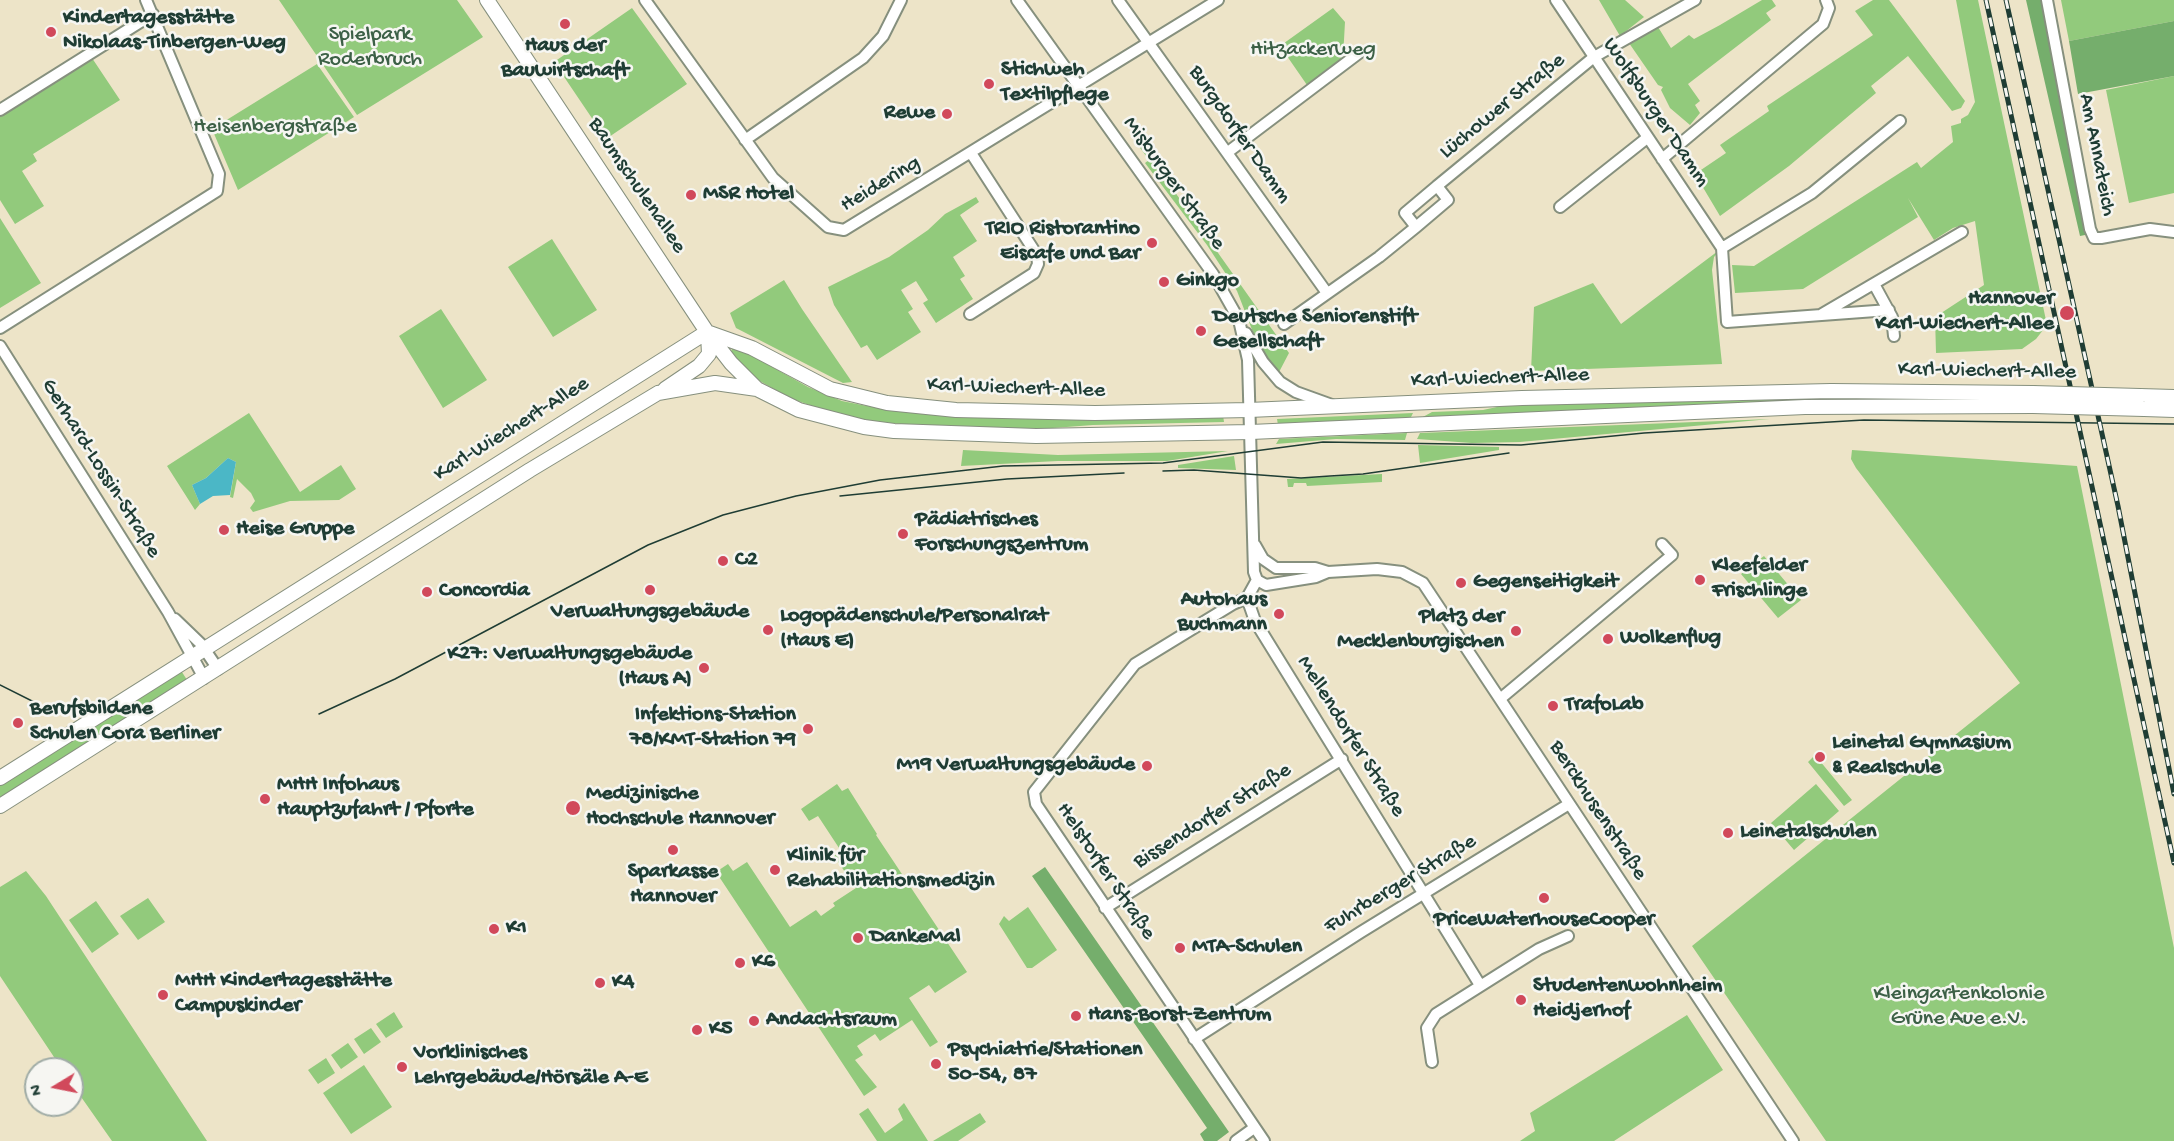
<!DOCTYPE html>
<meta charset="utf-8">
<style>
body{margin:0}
#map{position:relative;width:2174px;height:1141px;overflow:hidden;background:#ede4c8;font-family:"Gochi Hand",sans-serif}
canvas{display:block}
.north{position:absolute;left:24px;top:1057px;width:60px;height:60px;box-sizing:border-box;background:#f6f6f2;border:2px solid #a0aca6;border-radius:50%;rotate:260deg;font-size:16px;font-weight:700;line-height:24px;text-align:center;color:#1f3d34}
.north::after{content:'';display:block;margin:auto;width:21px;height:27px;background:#d1495b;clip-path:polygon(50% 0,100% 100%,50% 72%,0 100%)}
</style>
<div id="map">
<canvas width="2174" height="1141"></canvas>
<div class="north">N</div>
</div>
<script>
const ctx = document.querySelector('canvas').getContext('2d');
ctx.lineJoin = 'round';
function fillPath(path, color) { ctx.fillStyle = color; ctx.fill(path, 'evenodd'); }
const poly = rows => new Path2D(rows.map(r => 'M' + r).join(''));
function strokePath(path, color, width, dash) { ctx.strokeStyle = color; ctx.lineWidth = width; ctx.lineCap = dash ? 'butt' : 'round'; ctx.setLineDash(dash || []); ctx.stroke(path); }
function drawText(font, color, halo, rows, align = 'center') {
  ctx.font = font + ' "Gochi Hand",sans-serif'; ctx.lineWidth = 5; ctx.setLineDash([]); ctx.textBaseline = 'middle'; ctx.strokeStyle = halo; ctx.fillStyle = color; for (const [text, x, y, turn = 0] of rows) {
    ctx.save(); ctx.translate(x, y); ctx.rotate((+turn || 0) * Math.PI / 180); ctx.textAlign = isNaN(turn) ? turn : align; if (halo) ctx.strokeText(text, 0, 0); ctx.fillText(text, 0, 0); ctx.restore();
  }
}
const green = poly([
 [279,0,457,0,483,37,357,115],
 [1599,0,1625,0,1644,17,1620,36],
 [1762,0,1772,0,1776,6,1766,13,1771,20,1688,84,1700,101,1695,105,1700,113,1690,125,1670,108,1661,90,1663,87,1658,85,1629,43,1658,27,1671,48,1689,35,1694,39,1720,25],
 [1873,0,1889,0,1965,101,1961,108,1952,111,1908,56,1871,86,1876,93,1789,166,1720,216,1695,174,1726,153,1720,145,1769,111,1767,106,1873,35,1855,11],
 [1956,0,1978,0,2047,325,2036,339,2022,349,1936,353,1935,317,1984,285,1975,221,1953,228,1934,240,1908,198,1918,217,1803,289,1735,293,1732,265,1754,266,1917,162,1921,168,1953,142,1951,126,1961,123,1961,119,1968,115,1975,102],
 [2061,0,2174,0,2174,21,2069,41],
 [632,8,687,84,606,139,554,62],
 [1333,8,1345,22,1343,58,1307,85,1280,46],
 [92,58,120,100,33,154,37,161,22,171,44,206,15,224,0,200,0,116],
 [317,64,354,117,238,190,212,129],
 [2174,76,2174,193,2129,203,2106,90],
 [1138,140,1289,353,1278,374,1270,365,1256,340,1237,291,1207,245,1145,163,1149,160,1135,141],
 [976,197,979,202,960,215,977,241,953,257,965,276,960,279,973,299,936,323,923,303,928,300,916,281,901,290,913,309,908,312,921,332,877,360,867,345,861,348,834,305,828,287,889,257,928,230,945,214],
 [0,218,41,283,0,308],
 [552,239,597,310,553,337,508,267],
 [1722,248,1714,257,1712,270,1722,364,1531,371,1534,307,1593,283,1621,324],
 [784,280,802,309,852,382,843,383,736,328,730,313],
 [441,309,487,380,443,408,399,336],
 [733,345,808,387,842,401,867,406,947,414,1223,415,1224,422,1093,425,1040,429,921,426,870,421,837,415,790,398,758,380,739,363,731,352],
 [1877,397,1877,400,1723,404,1421,418,1432,412,1483,410,1506,405,1606,400],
 [249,413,300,492,341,465,356,489,339,500,290,501,253,512,250,508,255,501,251,493,237,479,233,498,230,497,236,462,228,458,206,478,192,485,200,504,195,510,167,466],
 [1413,413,1410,419,1278,425,1277,419],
 [1770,419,1520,442,1472,443,1417,439,1420,433],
 [1407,433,1405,440,1336,439,1276,444,1279,439],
 [1418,445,1499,447,1499,450,1420,463],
 [963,450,1058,455,1228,451,1167,461,1058,461,961,466],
 [1852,450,2077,466,2174,948,2174,1141,1826,1141,1692,946,2020,683,1856,468,1851,459],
 [1234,456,1236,470,1178,468,1178,465],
 [1382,474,1382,482,1307,486,1306,483,1294,483,1293,487,1288,487,1287,479],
 [1764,556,1801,600,1778,618,1741,574],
 [178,666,191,686,0,806,0,778],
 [1815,755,1852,800,1844,806,1808,762],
 [837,784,842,791,848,788,877,834,876,835,967,972,935,993,929,985,909,998,938,1042,930,1047,912,1020,880,1041,875,1034,857,1046,863,1055,855,1060,877,1087,864,1096,716,872,728,864,733,871,747,862,790,927,816,910,821,916,835,906,833,903,856,888,834,856,841,851,818,816,809,821,801,809],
 [1816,784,1839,811,1794,850,1771,823],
 [26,871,46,896,207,1141,112,1141,72,1084,72,1069,62,1069,0,976,0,887],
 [148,898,165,922,138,940,120,916],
 [96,901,119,934,92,953,69,920],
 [1028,907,1057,950,1032,968,1027,968,999,924,1004,916,1009,921],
 [394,1012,403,1027,386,1038,376,1024],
 [1687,1015,1723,1070,1614,1141,1520,1141,1535,1131,1530,1113],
 [371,1028,381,1042,364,1054,354,1039],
 [348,1043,358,1057,341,1069,331,1055],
 [326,1058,335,1073,318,1084,308,1070],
 [364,1065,392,1107,351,1134,323,1093],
 [904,1103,928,1141,877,1141,859,1114,868,1108,885,1133,903,1120,898,1109],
 [980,1113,986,1122,958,1141,933,1141]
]);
const forest = poly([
 [2026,0,2043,0,2090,234,2080,236],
 [2174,21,2174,76,2078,94,2069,41],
 [1045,867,1229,1132,1217,1141,1204,1141,1200,1134,1207,1128,1032,876]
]);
const water = poly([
 [228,458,236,462,230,495,213,496,200,504,192,485,206,478]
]);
const minor = poly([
 [645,0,773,178,828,227,844,230,1218,0],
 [1017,0,1213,274,1239,320,1248,360,1254,572,1257,580,1266,585,1316,577,1328,572,1377,569,1402,572,1423,583,1793,1141],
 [1118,0,1327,293],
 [1556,0,1722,248],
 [2047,0,2090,229,2094,238,2101,238,2150,229,2174,232],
 [0,110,153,14],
 [745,140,863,58,883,36,901,0],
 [1228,152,1359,53],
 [1662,159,1823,24,1829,8,1826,0],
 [1437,186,1594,57,1695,0],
 [1560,207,1647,138],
 [1722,248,1727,322,1889,310],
 [1722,248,1812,193,1900,121],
 [1874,284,1892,317,1894,336],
 [970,314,1034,273,1038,264,1037,255,971,153],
 [1822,314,1962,232],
 [1284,324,1379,257,1416,227,1448,200,1437,186,1405,213,1416,227],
 [0,328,217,191,219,174,146,0],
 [1246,333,1263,362,1280,382,1296,392,1332,405],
 [0,346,168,612,204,678],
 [1255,545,1263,559,1276,568,1315,568,1328,572],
 [1257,580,1247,598,1233,604,1135,664,1034,792,1036,804,1264,1141],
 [1247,598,1255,621,1480,985],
 [175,619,201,644,218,669],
 [1500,699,1672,555,1662,544],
 [1105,908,1342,759],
 [1194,1039,1361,932,1569,804],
 [1432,1062,1427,1028,1436,1014,1539,949,1568,936],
 [1236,1141,1254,1128]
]);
const major = poly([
 [487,0,707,332,731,363,757,389],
 [665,389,699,366,709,354,708,334],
 [2140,396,2174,397],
 [2144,409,2174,410],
 [0,778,707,332,752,348,830,389,887,403,956,410,1095,413,1249,410,1522,398,1831,391,2033,393],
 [0,806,530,470,658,393,715,383,757,389,799,410,864,427,894,431,1036,436,1251,432,1805,407,2033,406]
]);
const tram = poly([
 [1163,471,1194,470,1301,478,1330,476,1363,474,1509,453],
 [840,496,1007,479,1124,473],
 [0,685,44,707],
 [319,714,395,679,648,545,723,515,796,496,880,480,1003,466,1163,463,1323,442,1521,445,1644,433,1864,420,2174,424]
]);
const rail = poly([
 [1986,0,2174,863],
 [2006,0,2118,506,2174,794]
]);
const majorBridge = poly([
 [2033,393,2140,396],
 [2033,406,2144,409]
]);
const markers = [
 [565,24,6,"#d1495b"],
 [51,32,6,"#d1495b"],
 [989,84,6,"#d1495b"],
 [947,114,6,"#d1495b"],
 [691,195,6,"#d1495b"],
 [1152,243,6,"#d1495b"],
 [1164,282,6,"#d1495b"],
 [2067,313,8,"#d1495b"],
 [1201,331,6,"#d1495b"],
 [224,530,6,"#d1495b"],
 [903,534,6,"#d1495b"],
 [723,561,6,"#d1495b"],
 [1700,580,6,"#d1495b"],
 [1461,583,6,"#d1495b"],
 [650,590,6,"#d1495b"],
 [427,592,6,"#d1495b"],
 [1279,614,6,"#d1495b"],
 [768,630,6,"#d1495b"],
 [1516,631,6,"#d1495b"],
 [1608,639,6,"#d1495b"],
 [704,668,6,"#d1495b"],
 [1553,706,6,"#d1495b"],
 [18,723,6,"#d1495b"],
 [808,729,6,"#d1495b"],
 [1820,757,6,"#d1495b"],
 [1147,766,6,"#d1495b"],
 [265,799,6,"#d1495b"],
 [573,808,8,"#d1495b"],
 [1728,833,6,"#d1495b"],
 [673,850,6,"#d1495b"],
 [775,870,6,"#d1495b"],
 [1544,898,6,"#d1495b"],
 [494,929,6,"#d1495b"],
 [858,938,6,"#d1495b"],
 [1180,948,6,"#d1495b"],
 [740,963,6,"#d1495b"],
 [600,983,6,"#d1495b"],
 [163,995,6,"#d1495b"],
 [1521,1000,6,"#d1495b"],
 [1076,1016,6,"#d1495b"],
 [754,1021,6,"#d1495b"],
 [697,1030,6,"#d1495b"],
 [936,1064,6,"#d1495b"],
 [402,1067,6,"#d1495b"]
];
const poiNames = [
 ["Kindertagesstätte",63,19],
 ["Nikolaas-Tinbergen-Weg",63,44],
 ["Haus der",565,47,"center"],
 ["Bauwirtschaft",565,72,"center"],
 ["Stichweh",1001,71],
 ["Textilpflege",1001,96],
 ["Rewe",935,114,"right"],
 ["MSR Hotel",703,195],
 ["TRIO Ristorantino",1140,230,"right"],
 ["Eiscafe und Bar",1140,255,"right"],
 ["Ginkgo",1176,282],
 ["Hannover",2054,300,"right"],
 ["Karl-Wiechert-Allee",2054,325,"right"],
 ["Deutsche Seniorenstift",1213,318],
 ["Gesellschaft",1213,343],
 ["Pädiatrisches",915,521],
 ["Forschungszentrum",915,546],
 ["Heise Gruppe",236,530],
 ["C2",735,561],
 ["Kleefelder",1712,567],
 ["Frischlinge",1712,592],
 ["Gegenseitigkeit",1473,583],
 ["Concordia",439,592],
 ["Autohaus",1267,601,"right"],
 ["Buchmann",1267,626,"right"],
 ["Verwaltungsgebäude",650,613,"center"],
 ["Logopädenschule/Personalrat",780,617],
 ["(Haus E)",780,642],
 ["Platz der",1504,618,"right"],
 ["Mecklenburgischen",1504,643,"right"],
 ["Wolkenflug",1620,639],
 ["K27: Verwaltungsgebäude",692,655,"right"],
 ["(Haus A)",692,680,"right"],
 ["TrafoLab",1565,706],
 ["Berufsbildene",30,710],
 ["Schulen Cora Berliner",30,735],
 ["Infektions-Station",796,716,"right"],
 ["78/KMT-Station 79",796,741,"right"],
 ["Leinetal Gymnasium",1832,744],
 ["& Realschule",1832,769],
 ["M19 Verwaltungsgebäude",1135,766,"right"],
 ["MHH Infohaus",277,786],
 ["Hauptzufahrt / Pforte",277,811],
 ["Medizinische",586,795],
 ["Hochschule Hannover",586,820],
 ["Leinetalschulen",1740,833],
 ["Klinik für",787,857],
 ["Rehabilitationsmedizin",787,882],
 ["Sparkasse",673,873,"center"],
 ["Hannover",673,898,"center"],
 ["PriceWaterhouseCooper",1544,921,"center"],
 ["K1",506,929],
 ["DankeMal",870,938],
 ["MTA-Schulen",1192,948],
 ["K6",752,963],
 ["MHH Kindertagesstätte",175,982],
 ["Campuskinder",175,1007],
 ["K4",612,983],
 ["Studentenwohnheim",1533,987],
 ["Heidjerhof",1533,1012],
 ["Hans-Borst-Zentrum",1088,1016],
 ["Andachtsraum",766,1021],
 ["K5",709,1030],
 ["Psychiatrie/Stationen",948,1051],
 ["50-54, 87",948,1076],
 ["Vorklinisches",414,1054],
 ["Lehrgebäude/Hörsäle A-E",414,1079]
];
const parkNames = [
 ["Spielpark",370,36],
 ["Roderbruch",370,61],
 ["Hitzackerweg",1313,51],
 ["Heisenbergstraße",275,128],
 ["Kleingartenkolonie",1959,995],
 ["Grüne Aue e.V.",1959,1020]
];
const streetNames = [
 ["Lüchower Straße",1503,107,-39],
 ["Wolfsburger Damm",1655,113,56],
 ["Burgdorfer Damm",1239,135,55],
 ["Am Annateich",2096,155,79],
 ["Misburger Straße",1173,184,54],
 ["Heidering",881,185,-31],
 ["Baumschulenallee",636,186,56],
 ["Karl-Wiechert-Allee",1987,372,1],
 ["Karl-Wiechert-Allee",1500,379,-2],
 ["Karl-Wiechert-Allee",1016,389,2],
 ["Karl-Wiechert-Allee",512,430,-32],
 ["Gerhard-Lossin-Straße",100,469,58],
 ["Mellendorfer Straße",1350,737,58],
 ["Berckhusenstraße",1597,811,57],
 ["Bissendorfer Straße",1213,817,-32],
 ["Helstorfer Straße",1105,872,56],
 ["Fuhrberger Straße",1401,885,-31]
];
fillPath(green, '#92ca7c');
fillPath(forest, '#75ae6c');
fillPath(water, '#4bb7c6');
strokePath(minor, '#86907e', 14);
strokePath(major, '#86907e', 16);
strokePath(minor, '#fff', 10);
strokePath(major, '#fff', 14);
strokePath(tram, '#1f3d34', 1.5);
strokePath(rail, '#1f3d34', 5);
strokePath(rail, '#f6f6f2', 3, [9]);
strokePath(majorBridge, '#86907e', 16, []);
strokePath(majorBridge, '#fff', 14);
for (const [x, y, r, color] of markers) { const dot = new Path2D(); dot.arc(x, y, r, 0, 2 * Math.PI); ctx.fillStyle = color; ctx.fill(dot); strokePath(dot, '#f6f6f2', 2); }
drawText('bold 22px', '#1f3d34', '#f6f6f2', poiNames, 'left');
drawText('22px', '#3c6046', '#f6f6f2', parkNames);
drawText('22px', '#1f3d34', '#f6f6f2', streetNames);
</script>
